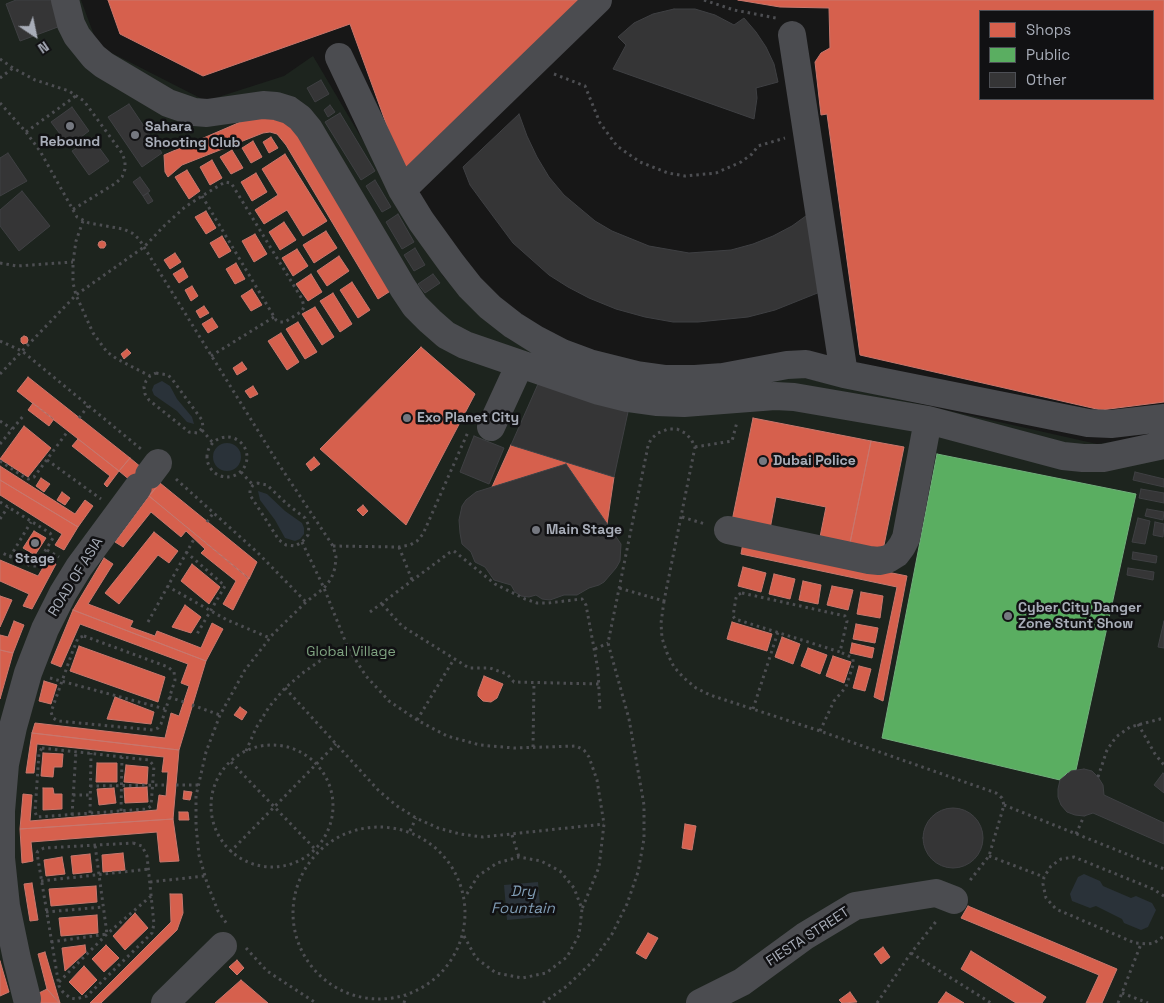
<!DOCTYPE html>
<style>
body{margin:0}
#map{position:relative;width:1164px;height:1003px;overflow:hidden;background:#171717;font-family:"Space Grotesk",sans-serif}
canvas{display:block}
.legend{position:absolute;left:979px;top:10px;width:175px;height:90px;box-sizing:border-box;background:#111113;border:1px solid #4d4f55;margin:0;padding:6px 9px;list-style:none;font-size:15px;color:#a8adb8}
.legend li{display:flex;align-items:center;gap:10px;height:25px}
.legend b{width:25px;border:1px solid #4d4f55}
.north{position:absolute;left:10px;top:10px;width:50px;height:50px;-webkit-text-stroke:4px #111113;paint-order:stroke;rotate:146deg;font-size:14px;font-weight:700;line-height:20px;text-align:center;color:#a8adb8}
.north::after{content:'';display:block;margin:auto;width:18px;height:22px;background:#a8adb8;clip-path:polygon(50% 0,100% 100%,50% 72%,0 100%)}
</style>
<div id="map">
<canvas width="1164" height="1003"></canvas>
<ul class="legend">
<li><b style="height:14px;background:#d6604d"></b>Shops</li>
<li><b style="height:14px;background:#5aae61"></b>Public</li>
<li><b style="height:14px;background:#353536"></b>Other</li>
</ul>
<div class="north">N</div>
</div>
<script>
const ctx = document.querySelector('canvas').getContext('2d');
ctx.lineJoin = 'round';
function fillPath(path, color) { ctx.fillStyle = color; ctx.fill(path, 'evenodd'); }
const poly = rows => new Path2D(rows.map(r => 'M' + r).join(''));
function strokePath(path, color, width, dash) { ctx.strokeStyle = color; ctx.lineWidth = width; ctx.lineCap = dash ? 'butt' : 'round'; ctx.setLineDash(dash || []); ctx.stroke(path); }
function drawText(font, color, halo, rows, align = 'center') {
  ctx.font = font + ' "Space Grotesk",sans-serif'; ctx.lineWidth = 5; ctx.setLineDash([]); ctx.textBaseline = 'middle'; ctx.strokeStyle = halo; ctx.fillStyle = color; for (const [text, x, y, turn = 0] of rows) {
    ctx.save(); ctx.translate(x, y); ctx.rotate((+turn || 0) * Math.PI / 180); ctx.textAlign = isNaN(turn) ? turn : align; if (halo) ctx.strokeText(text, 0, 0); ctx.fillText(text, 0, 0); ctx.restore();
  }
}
const green = poly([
 [0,0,81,0,98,46,206,101,284,76,313,56,443,276,509,339,572,373,795,376,1097,444,1164,434,1164,1003,0,1003]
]);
const water = poly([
 [162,381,170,386,177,399,192,417,194,424,187,422,177,411,154,395,152,390,154,385],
 '213 457a14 14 0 1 1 28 0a14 14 0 1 1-28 0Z',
 [258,491,267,494,285,511,302,523,304,528,304,534,300,539,295,541,285,538,275,520,260,500],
 [1084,874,1100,881,1103,886,1131,898,1136,896,1152,903,1156,910,1148,927,1141,930,1124,923,1122,919,1096,906,1090,908,1072,901,1070,894,1078,877],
 [538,882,541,917,507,920,504,885]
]);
const shops = poly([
 [108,0,580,0,404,173,350,24,203,76,120,34,108,0],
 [738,0,1164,0,1164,402,1101,410,860,355,827,114,821,115,815,62,821,53,830,48,829,8,780,7,738,0],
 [980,11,1153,11,1153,99,980,99,980,11],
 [266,111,293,120,392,290,378,299,286,145,277,134,270,132,263,133,182,165,168,177,165,172,164,155,266,111],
 [271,137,278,148,269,153,263,142,271,137],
 [253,141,262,157,251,163,242,148,253,141],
 [232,150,243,168,231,174,220,157,232,150],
 [285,154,327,221,303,236,287,210,264,224,255,210,278,195,262,169,285,154],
 [212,160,222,178,210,185,200,167,212,160],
 [187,170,200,191,189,199,175,177,187,170],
 [256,173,267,192,252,201,241,182,256,173],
 [206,211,216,228,206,234,195,217,206,211],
 [284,222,296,240,280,250,269,232,284,222],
 [326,231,337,248,314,263,303,245,326,231],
 [255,234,267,254,254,262,242,241,255,234],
 [222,236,231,251,219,258,210,243,222,236],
 [102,241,105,242,106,245,104,248,100,248,98,245,99,242,102,241],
 [297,249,308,266,293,276,282,258,297,249],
 [175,253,181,262,170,269,164,260,175,253],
 [339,256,349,271,327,286,317,271,339,256],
 [236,263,245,279,235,284,226,269,236,263],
 [183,268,188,277,179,283,173,274,183,268],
 [311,274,322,292,308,301,296,284,311,274],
 [352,282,370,310,358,318,340,290,352,282],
 [192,286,198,296,191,301,185,290,192,286],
 [252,289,262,305,251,311,241,296,252,289],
 [333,293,352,324,340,332,320,301,333,293],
 [204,306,209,313,200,318,196,311,204,306],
 [315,307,334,337,322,345,302,314,315,307],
 [212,318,218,327,208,333,202,324,212,318],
 [298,322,317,352,305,359,286,329,298,322],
 [281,333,299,362,287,370,268,341,281,333],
 [24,336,27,337,28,340,27,343,23,344,21,342,21,338,24,336],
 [421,347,475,394,406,525,320,449,421,347],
 [127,349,131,353,124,359,121,354,127,349],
 [242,362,247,369,237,375,233,368,242,362],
 [28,377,130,458,119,471,17,391,28,377],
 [253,386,258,394,250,398,245,391,253,386],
 [33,403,54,419,49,426,28,410,33,403],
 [753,418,871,441,850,543,820,537,826,507,776,497,770,529,732,521,753,418],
 [24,426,51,448,28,477,0,459,24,426],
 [78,439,119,471,107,487,104,484,110,476,72,446,78,439],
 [871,441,904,447,883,550,850,543,871,441],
 [511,445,614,477,607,524,566,464,492,487,511,445],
 [314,457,320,464,311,471,306,464,314,457],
 [130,458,160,483,149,496,119,471,130,458],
 [0,466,75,514,85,500,93,506,78,527,0,480,0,466],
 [41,478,50,484,44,492,36,486,41,478],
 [0,480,78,527,64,550,55,545,62,534,0,495,0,480],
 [160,483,257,562,249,579,149,496,160,483],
 [62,492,70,498,65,505,57,500,62,492],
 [149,496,249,578,233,610,223,604,236,581,201,553,205,549,186,531,181,537,151,512,123,547,115,542,149,496],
 [363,505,368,511,363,516,357,510,363,505],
 [34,531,46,538,35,555,23,548,34,531],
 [154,532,178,551,169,563,158,555,119,604,105,593,154,532],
 [743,543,907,576,883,701,874,697,897,587,741,554,743,543],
 [104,558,113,564,88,604,133,621,130,627,155,636,157,631,201,648,212,623,223,629,206,661,73,610,104,558],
 [48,559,56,564,32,609,23,606,29,594,0,581,0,560,38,576,48,559],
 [192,564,220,587,209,604,181,581,192,564],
 [743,567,766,573,761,592,738,586,743,567],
 [774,574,795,579,790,599,769,594,774,574],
 [803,581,821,585,818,604,799,600,803,581],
 [832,586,853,590,848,610,827,605,832,586],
 [861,592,883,596,880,618,857,614,861,592],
 [0,596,12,600,0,627,0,596],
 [185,605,201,617,191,633,172,627,185,605],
 [73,610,206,661,179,750,32,733,35,723,165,738,171,713,179,716,189,686,181,683,188,664,80,624,61,667,51,663,73,610],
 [14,621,24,625,13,653,0,650,0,635,8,637,14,621],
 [732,622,772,634,767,651,727,639,732,622],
 [856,624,878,628,875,643,853,639,856,624],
 [782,637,800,644,793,664,775,657,782,637],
 [852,643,874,648,872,658,850,653,852,643],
 [79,646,165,677,158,702,70,671,79,646],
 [808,648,827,655,820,674,801,666,808,648],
 [0,650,13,653,0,699,0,650],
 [833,656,851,662,844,683,826,676,833,656],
 [859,666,871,669,865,691,853,688,859,666],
 [484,676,503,684,497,698,491,702,483,701,478,696,478,692,484,676],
 [44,681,57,685,51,704,39,701,44,681],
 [115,697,154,712,151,724,107,719,115,697],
 [240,707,247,712,242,720,234,715,240,707],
 [32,733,179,750,173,819,20,829,23,794,32,795,30,821,157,810,159,795,166,796,168,772,162,772,164,757,37,744,34,773,26,773,32,733],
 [43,753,63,754,62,767,54,767,53,777,41,776,43,753],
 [97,763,117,763,117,782,96,782,97,763],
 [126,765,148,767,147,784,124,782,126,765],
 [147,787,148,802,125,803,124,788,147,787],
 [43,788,53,788,54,794,62,794,62,809,43,810,43,788],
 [114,788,116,803,99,805,97,789,114,788],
 [184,791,192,792,190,800,183,799,184,791],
 [179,812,188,812,189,820,179,820,179,812],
 [173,819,179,861,160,862,157,832,31,842,33,861,22,863,20,829,173,819],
 [685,824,696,826,692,850,682,848,685,824],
 [123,853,125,870,103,872,102,855,123,853],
 [90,854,92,872,73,874,71,856,90,854],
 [62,857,65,874,46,876,44,860,62,857],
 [32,883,38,920,30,921,24,884,32,883],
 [96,886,97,902,51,906,49,889,96,886],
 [170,894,182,894,183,913,177,930,101,1003,90,1003,171,922,170,894],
 [968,906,1117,969,1102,1003,1086,1003,1099,975,961,918,968,906],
 [135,913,148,928,125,950,113,936,135,913],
 [97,915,98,933,61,936,59,918,97,915],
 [648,933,658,938,646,959,636,953,648,933],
 [85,945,86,952,65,971,62,948,85,945],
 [106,945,119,958,104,972,92,959,106,945],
 [883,947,890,957,881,964,874,954,883,947],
 [971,951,1046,997,1042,1003,1016,1003,961,969,971,951],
 [45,952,60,1003,47,989,38,954,45,952],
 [237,960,244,968,237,975,229,967,237,960],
 [0,961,9,992,0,996,0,961],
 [84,966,97,980,82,995,69,982,84,966],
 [241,980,268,1003,215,1003,241,980],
 [47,989,59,1003,19,1003,47,989],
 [850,992,857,1002,842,1003,839,1000,850,992],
 [946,992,964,1003,938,1003,946,992]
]);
const public = poly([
 [937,454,1136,494,1076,770,1067,773,1060,780,882,738,937,454]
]);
const building = poly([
 [16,0,56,0,66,24,20,41,6,4,16,0],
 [674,9,695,9,715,15,734,25,744,18,756,32,766,47,774,64,778,82,756,88,757,98,754,119,613,69,626,45,618,37,634,23,653,14,674,9],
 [321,80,329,94,315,102,307,88,321,80],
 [129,104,162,153,142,167,108,117,129,104],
 [330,105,335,112,328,117,324,110,330,105],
 [72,107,89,131,69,146,51,122,72,107],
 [340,113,375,171,361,180,325,122,340,113],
 [519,114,527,136,537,157,549,177,564,195,595,221,612,231,649,246,689,253,731,250,753,244,773,236,792,226,810,213,825,290,775,310,748,317,698,322,673,322,645,317,616,309,589,298,568,287,549,275,513,243,481,200,470,185,463,167,519,114],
 [92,138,109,161,89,175,72,151,92,138],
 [8,153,27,181,0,196,0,158,8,153],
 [140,177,150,191,143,196,133,182,140,177],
 [375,180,391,207,382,212,366,186,375,180],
 [22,191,50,226,19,251,0,226,0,210,22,191],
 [148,193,153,201,148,204,143,196,148,193],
 [398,214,414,242,402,249,386,222,398,214],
 [415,248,425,265,414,271,404,255,415,248],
 [433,274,440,283,425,293,418,284,433,274],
 [538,384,628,412,614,477,511,445,538,384],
 [474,436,504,448,489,484,460,472,474,436],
 [566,464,621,544,620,561,616,568,604,582,599,585,589,588,577,595,564,595,550,600,542,599,536,595,529,597,521,596,515,592,511,585,494,580,485,567,475,562,471,552,462,544,460,533,459,520,462,506,466,500,476,492,566,464],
 [1135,472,1164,479,1164,487,1133,480,1135,472],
 [1141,489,1164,493,1164,503,1139,498,1141,489],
 [1147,509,1164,512,1163,520,1145,516,1147,509],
 [1138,518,1150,521,1145,544,1132,542,1138,518],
 [1155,522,1164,524,1163,537,1153,535,1155,522],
 [1133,552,1157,556,1156,563,1132,559,1133,552],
 [1128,568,1154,572,1153,580,1127,575,1128,568],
 [1164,621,1164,648,1158,647,1164,621],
 [1084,769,1092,771,1098,777,1103,785,1104,795,1164,823,1164,844,1093,813,1084,816,1075,815,1067,812,1061,805,1058,797,1058,789,1060,780,1071,771,1084,769],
 [1163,773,1164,774,1164,793,1154,785,1163,773],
 '923 838a30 30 0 1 1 60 0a30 30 0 1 1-60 0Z'
]);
const path = poly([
 [704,0,734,10,776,18],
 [0,59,13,68,35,80,69,91,84,101,122,153,125,161,125,169,122,177,116,183,72,210],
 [554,74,585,86,600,123,617,146,640,162,668,173,685,176,716,173,741,162,752,154,758,146,785,138],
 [0,78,13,68],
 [0,103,26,132,40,151,77,217,89,223,123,229,132,233,139,239,278,463,333,546,336,557,335,568,331,579,324,588,306,602,273,634,245,670,220,715,206,752,196,796,196,826,199,855,207,883,218,911,227,924],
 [26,132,77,95],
 [83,221,76,241,73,262,73,283,76,295,93,333,107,352,117,359,150,376],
 [0,263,17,266,73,262],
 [0,341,22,351,141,449],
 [211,356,274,317],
 [156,373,168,375,172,379,202,420,203,427,198,433,189,432,149,400,145,394,144,387,146,381,150,376,156,373],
 [0,374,76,295,144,247,164,226,185,207,202,196,225,182,231,183,233,186,302,299,304,307,302,311,285,322,279,322,276,320,202,196],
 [79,418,88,406],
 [0,421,12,429],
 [202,430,213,443],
 '207 457a20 20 0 1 1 40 0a20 20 0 1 1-40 0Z',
 [0,444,24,415],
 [695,447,732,441,737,422],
 [47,460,101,499],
 [0,461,24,477,28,479,34,477,68,431],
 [241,472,253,485],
 [176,479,258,553,306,602],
 [257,483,267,485,287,504,305,518,309,526,308,535,302,542,295,546,286,545,279,540,250,495,250,490,253,485,257,483],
 [0,502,50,533,53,538,36,566,31,566,0,552],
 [682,517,705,524],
 [0,519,8,507],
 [207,522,214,512],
 [302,542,324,588,348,648,366,676,389,701,417,720,447,736,480,745,514,748,576,746,584,750,589,757,597,780,604,824,599,867,582,909],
 [333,546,399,547,410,545,417,541,423,534,468,432],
 [399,547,412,580],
 [47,550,59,557],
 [186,552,225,586,197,634],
 [10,557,31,522],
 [167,586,227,620,270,638],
 [742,593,845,616,847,621,840,652,735,619,733,616,736,598,737,595,742,593],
 [664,601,661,623,662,638,667,653,674,667,684,678,696,688,710,695,820,731,996,793,1002,798,1004,805,989,856,968,883],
 [382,604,402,626,469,668,490,668,507,674,514,682,599,684],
 [370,612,449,553,454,551,495,584,525,599,537,603,548,603,582,599,586,605,598,670,600,712],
 [148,622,194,539],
 [84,636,168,667,174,672,175,680,161,724,158,728,153,730,58,721,53,718,51,712,72,653,78,638,84,636],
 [595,649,608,643],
 [50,678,165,709],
 [285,688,379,791,397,806,416,818,438,828,460,834,483,837,604,824],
 [169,697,184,702],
 [192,705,220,715],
 [753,709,778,632],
 [417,720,454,659],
 [1138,724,1155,754,1164,765],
 [820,731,834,701,846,687,853,665,853,659,851,657,840,652],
 '211 806a61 61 0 1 1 122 0a61 61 0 1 1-122 0Z',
 [533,747,534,683],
 [42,748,149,760,154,766,151,806,147,809,37,817,35,812,39,753,42,748],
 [246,751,256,728,269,707,285,688,304,672,324,658,348,648],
 [231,762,315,849],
 [1098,777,1107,750,1116,737,1130,727,1164,718],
 [176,785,199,785],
 [90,786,167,785],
 [73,795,90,795],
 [1004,805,1164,869],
 [121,811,122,757],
 [90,813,91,753],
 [72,815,76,751],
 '293 913a86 86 0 1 1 172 0a86 86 0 1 1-172 0Z',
 [410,831,416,818],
 [1076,834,1084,816],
 [512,835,519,857],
 [133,843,142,846,147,856,154,924,152,933,87,996,76,999,70,998,62,991,59,986,37,853,38,851,44,848,133,843],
 [230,852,336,744],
 [989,856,1044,877],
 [41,881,149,869],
 [150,882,205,876],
 [1164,896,1153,889,1074,857,1061,859,1051,866,1044,877,1043,884,1046,898,1056,909,1135,943,1148,944,1154,943,1164,936],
 [46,912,103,907],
 [464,936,476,958,496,973,522,978,546,973,567,957,579,935,582,909,574,888,560,871,541,861,519,857,497,863,478,876,465,897],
 [51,942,107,934,95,845],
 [246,948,267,971,316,1003],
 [911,953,991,1003],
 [59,982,107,934,151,896],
 [1122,993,1148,1003],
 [404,1003,406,996],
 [543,1003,567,986,592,962,612,934,627,904,638,872,644,839,644,805,629,719,608,643,648,446,651,439,658,433,668,429,677,429,685,433,691,439,695,447,664,601,619,588],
 [877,1003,911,953,938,919],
 [1118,1003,1141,944]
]);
const minor = poly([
 [65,0,71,24,77,36,94,57,104,65,168,103,194,112,207,113,263,105,276,106,289,110,300,118,309,129,403,288,415,306,430,321,446,335,465,345,599,391,627,398,656,402,684,403,775,396,794,397,928,420,1063,456,1083,458,1103,458,1164,445],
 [792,35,844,374],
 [339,57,402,190,421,221,452,264,470,287,490,307,513,325,537,340,562,353,589,363,637,375,666,379,695,379,723,377,787,365,806,364,844,374,1088,423,1111,424,1164,418],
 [402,190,598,0],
 [491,427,520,364],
 [149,475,158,463],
 [728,530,869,560,879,561,888,559,896,554,902,546,906,538,928,420],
 [27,999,17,959,6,906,1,858,1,811,5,764,13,727,28,673,45,629,63,593,79,567,138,487],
 [165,1003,223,946],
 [700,1003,742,982,805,936,855,906,936,893,954,900]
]);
const markers = [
 [70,126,5,"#757880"],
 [135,135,5,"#757880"],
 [407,418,5,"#757880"],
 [763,461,5,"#757880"],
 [536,530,5,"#757880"],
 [35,543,5,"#757880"],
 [1008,616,5,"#757880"]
];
const poiNames = [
 ["Sahara",145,127],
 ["Shooting Club",145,143],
 ["Rebound",70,142,"center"],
 ["Exo Planet City",417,418],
 ["Dubai Police",773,461],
 ["Main Stage",546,530],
 ["Stage",35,559,"center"],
 ["Cyber City Danger",1018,608],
 ["Zone Stunt Show",1018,624]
];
const streetNames = [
 ["ROAD OF ASIA",76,577,-58],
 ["FIESTA STREET",808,937,-33]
];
const parkNames = [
 ["Global Village",351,652]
];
const waterNames = [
 ["Dry",523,892],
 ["Fountain",523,909]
];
fillPath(green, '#1d241e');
fillPath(water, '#2a3239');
fillPath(shops, '#d6604d');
strokePath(shops, '#c8776d', 1);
fillPath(public, '#5aae61');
strokePath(public, '#71ae7b', 1);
fillPath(building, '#353536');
strokePath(building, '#3f4043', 1);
strokePath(path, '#4d4e52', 3, [2.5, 4]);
strokePath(minor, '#4b4c50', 28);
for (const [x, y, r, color] of markers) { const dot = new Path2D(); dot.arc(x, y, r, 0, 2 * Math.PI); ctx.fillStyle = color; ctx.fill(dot); strokePath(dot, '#111113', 2); }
drawText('bold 14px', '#a8adb8', '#111113', poiNames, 'left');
drawText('14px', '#a8adb8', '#111113', streetNames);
drawText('14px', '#7fa381', '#111113', parkNames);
drawText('italic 15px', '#7f9bb3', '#111113', waterNames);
</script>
